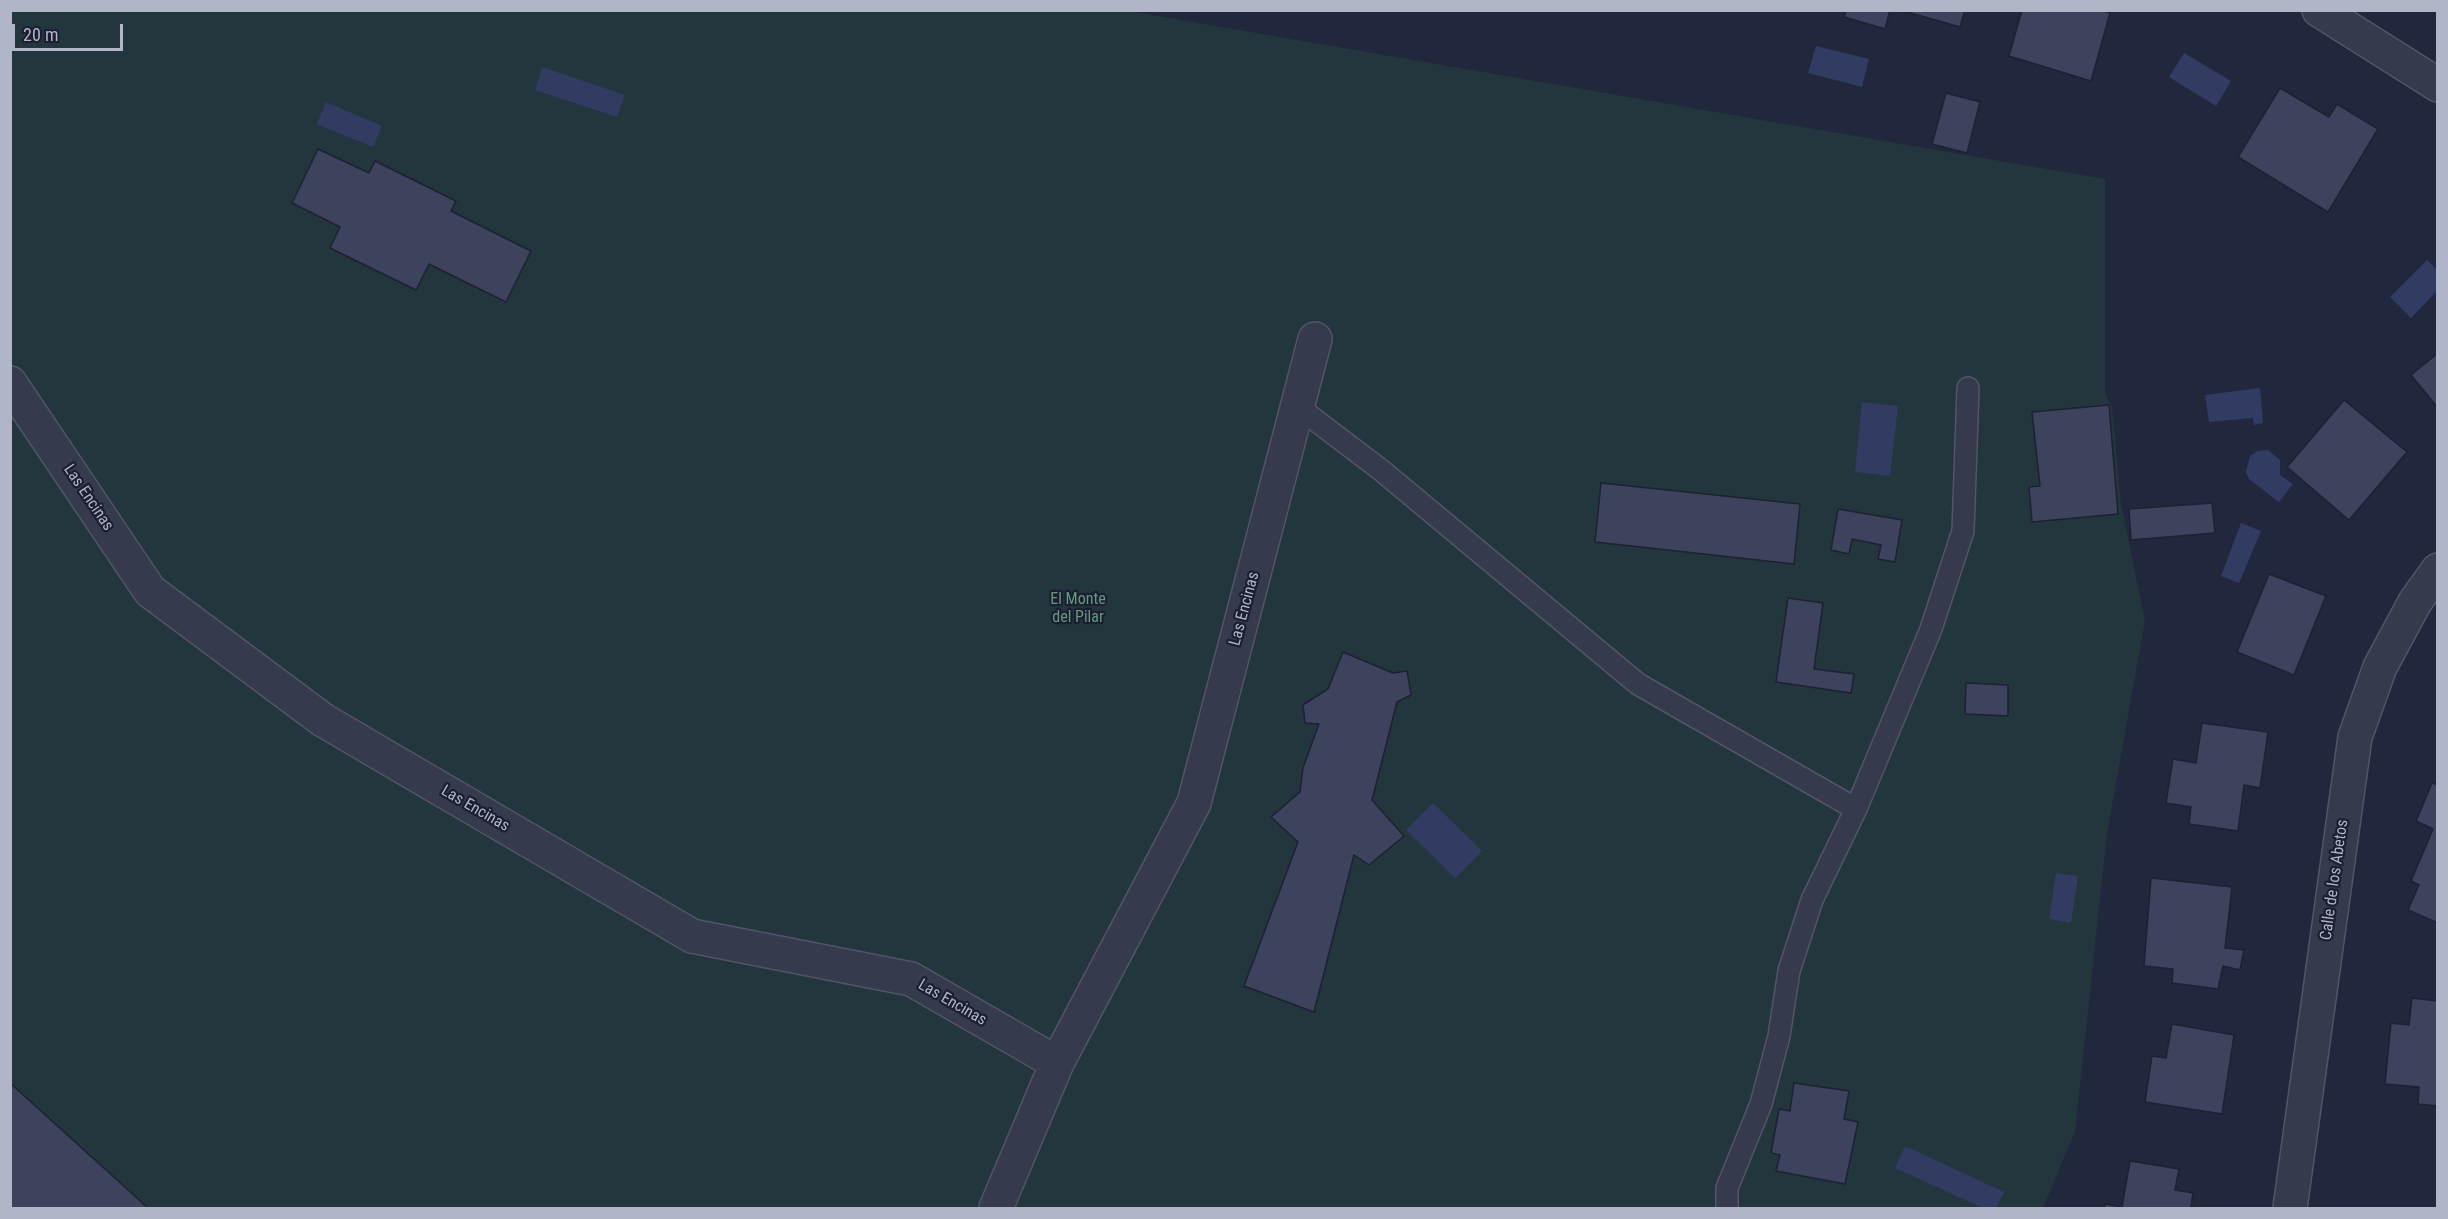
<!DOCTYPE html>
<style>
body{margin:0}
#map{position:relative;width:2448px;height:1219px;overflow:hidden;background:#21273c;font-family:"Roboto Condensed",sans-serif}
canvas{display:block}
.frame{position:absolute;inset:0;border:12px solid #b1b5c8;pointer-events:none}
.scale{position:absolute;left:12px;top:24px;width:111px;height:27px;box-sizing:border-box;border:3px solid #b1b5c8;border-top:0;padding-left:8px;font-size:18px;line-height:21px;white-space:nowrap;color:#b1b5c8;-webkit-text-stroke:4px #1b1f31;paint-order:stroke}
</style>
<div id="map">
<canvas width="2448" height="1219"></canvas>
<div class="frame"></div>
<div class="scale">20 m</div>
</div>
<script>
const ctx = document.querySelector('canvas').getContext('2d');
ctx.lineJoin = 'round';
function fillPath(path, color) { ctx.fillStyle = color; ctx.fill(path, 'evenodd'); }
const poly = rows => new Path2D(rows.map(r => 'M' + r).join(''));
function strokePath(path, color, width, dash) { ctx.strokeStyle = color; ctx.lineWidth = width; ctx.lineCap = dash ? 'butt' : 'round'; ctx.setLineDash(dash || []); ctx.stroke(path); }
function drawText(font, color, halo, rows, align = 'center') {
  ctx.font = font + ' "Roboto Condensed",sans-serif'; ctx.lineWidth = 4.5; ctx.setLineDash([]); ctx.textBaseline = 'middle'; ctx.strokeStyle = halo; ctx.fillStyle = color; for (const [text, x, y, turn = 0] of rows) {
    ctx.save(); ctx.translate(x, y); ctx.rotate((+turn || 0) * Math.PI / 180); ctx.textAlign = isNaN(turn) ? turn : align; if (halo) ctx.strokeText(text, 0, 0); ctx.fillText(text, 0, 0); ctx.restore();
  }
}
const green = poly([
 [10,11,1129,11,2105,179,2105,394,2112,407,2121,504,2145,621,2107,834,2075,1132,2043,1208,11,1208]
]);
const water = poly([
 [1816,46,1869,59,1862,87,1808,73],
 [2184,53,2231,81,2216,106,2169,77],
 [542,67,625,95,617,117,535,90],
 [326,102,382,126,373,147,317,124],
 [2427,260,2437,270,2437,291,2411,318,2390,297],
 [2260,388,2263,423,2254,425,2253,418,2209,422,2205,395],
 [1862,402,1898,406,1890,476,1855,472],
 [2268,450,2280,460,2280,475,2293,484,2279,502,2249,479,2246,472,2250,456,2258,451],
 [2241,523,2261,531,2239,583,2221,576],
 [1433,803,1482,851,1455,878,1406,830],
 [2056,873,2078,876,2071,923,2049,919],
 [1905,1146,2004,1192,1996,1208,1983,1208,1895,1168]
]);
const building = poly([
 [1846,10,1890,10,1885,29,1844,17,1846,10],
 [1900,10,1965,10,1960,27,1900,10],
 [2022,10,2101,10,2110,13,2091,81,2009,56,2022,10],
 [2280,88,2329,117,2337,104,2378,129,2328,212,2238,157,2280,88],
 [1946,93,1980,102,1967,153,1932,144,1946,93],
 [318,149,369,173,375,161,456,201,451,211,531,251,506,302,429,264,416,290,330,248,340,227,292,203,318,149],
 [2438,353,2438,408,2411,375,2438,353],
 [2344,400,2407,452,2349,520,2287,467,2344,400],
 [2109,405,2118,514,2032,522,2029,487,2040,486,2032,412,2109,405],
 [1601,483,1800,504,1794,564,1595,542,1601,483],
 [2212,503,2215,533,2131,540,2129,509,2212,503],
 [1838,509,1902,520,1895,562,1878,559,1881,545,1852,539,1849,554,1831,550,1838,509],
 [2269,574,2326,596,2294,675,2237,652,2269,574],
 [1788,598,1823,603,1814,669,1854,674,1851,693,1776,682,1788,598],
 [1343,652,1393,673,1407,671,1411,695,1397,702,1372,800,1404,836,1369,865,1354,855,1314,1012,1244,986,1298,842,1271,817,1300,792,1303,768,1319,724,1305,723,1303,705,1328,689,1343,652],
 [1966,683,2008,685,2008,716,1965,714,1966,683],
 [2202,723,2268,732,2260,788,2244,785,2238,831,2189,824,2191,807,2166,803,2173,759,2196,763,2202,723],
 [2432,783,2438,785,2438,923,2408,910,2419,885,2411,881,2433,829,2416,821,2432,783],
 [2151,878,2232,887,2225,948,2244,950,2240,970,2223,966,2218,989,2172,983,2173,969,2144,966,2151,878],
 [2412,998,2438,1001,2438,1106,2418,1104,2419,1087,2385,1084,2391,1023,2409,1025,2412,998],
 [2172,1024,2234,1035,2222,1114,2145,1102,2152,1056,2166,1058,2172,1024],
 [10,1083,148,1208,10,1208,10,1083],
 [1794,1083,1849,1091,1844,1119,1858,1122,1845,1184,1776,1171,1780,1155,1771,1153,1779,1109,1790,1111,1794,1083],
 [2130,1161,2179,1169,2175,1190,2193,1193,2191,1207,2200,1208,2104,1208,2105,1204,2122,1207,2130,1161]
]);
const lane = poly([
 [1298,407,1381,470,1638,684,1856,809],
 [1727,1208,1727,1188,1761,1104,1779,1036,1789,971,1812,900,1856,809,1931,629,1963,531,1968,388]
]);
const street = poly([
 [2319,10,2438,85],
 [10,383,150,591,323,720,692,936,911,979,1057,1063],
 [996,1208,1057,1063,1194,803,1315,339],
 [2290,1208,2355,737,2380,667,2415,602,2438,570]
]);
const streetNames = [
 ["Las Encinas",88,498,56],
 ["Las Encinas",1245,609,-75],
 ["Las Encinas",475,809,30],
 ["Calle de los Abetos",2335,880,-82],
 ["Las Encinas",952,1003,30]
];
const parkNames = [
 ["El Monte",1078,600],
 ["del Pilar",1078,618]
];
fillPath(green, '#23353d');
fillPath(water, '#323c62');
fillPath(building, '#3d435d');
strokePath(building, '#1d2133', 1.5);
strokePath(lane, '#515567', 24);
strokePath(street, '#515567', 36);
strokePath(lane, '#353a4c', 21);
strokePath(street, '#353a4c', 33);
drawText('16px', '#b1b5c8', '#1b1f31', streetNames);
drawText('16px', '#679a7d', '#1b1f31', parkNames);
</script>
